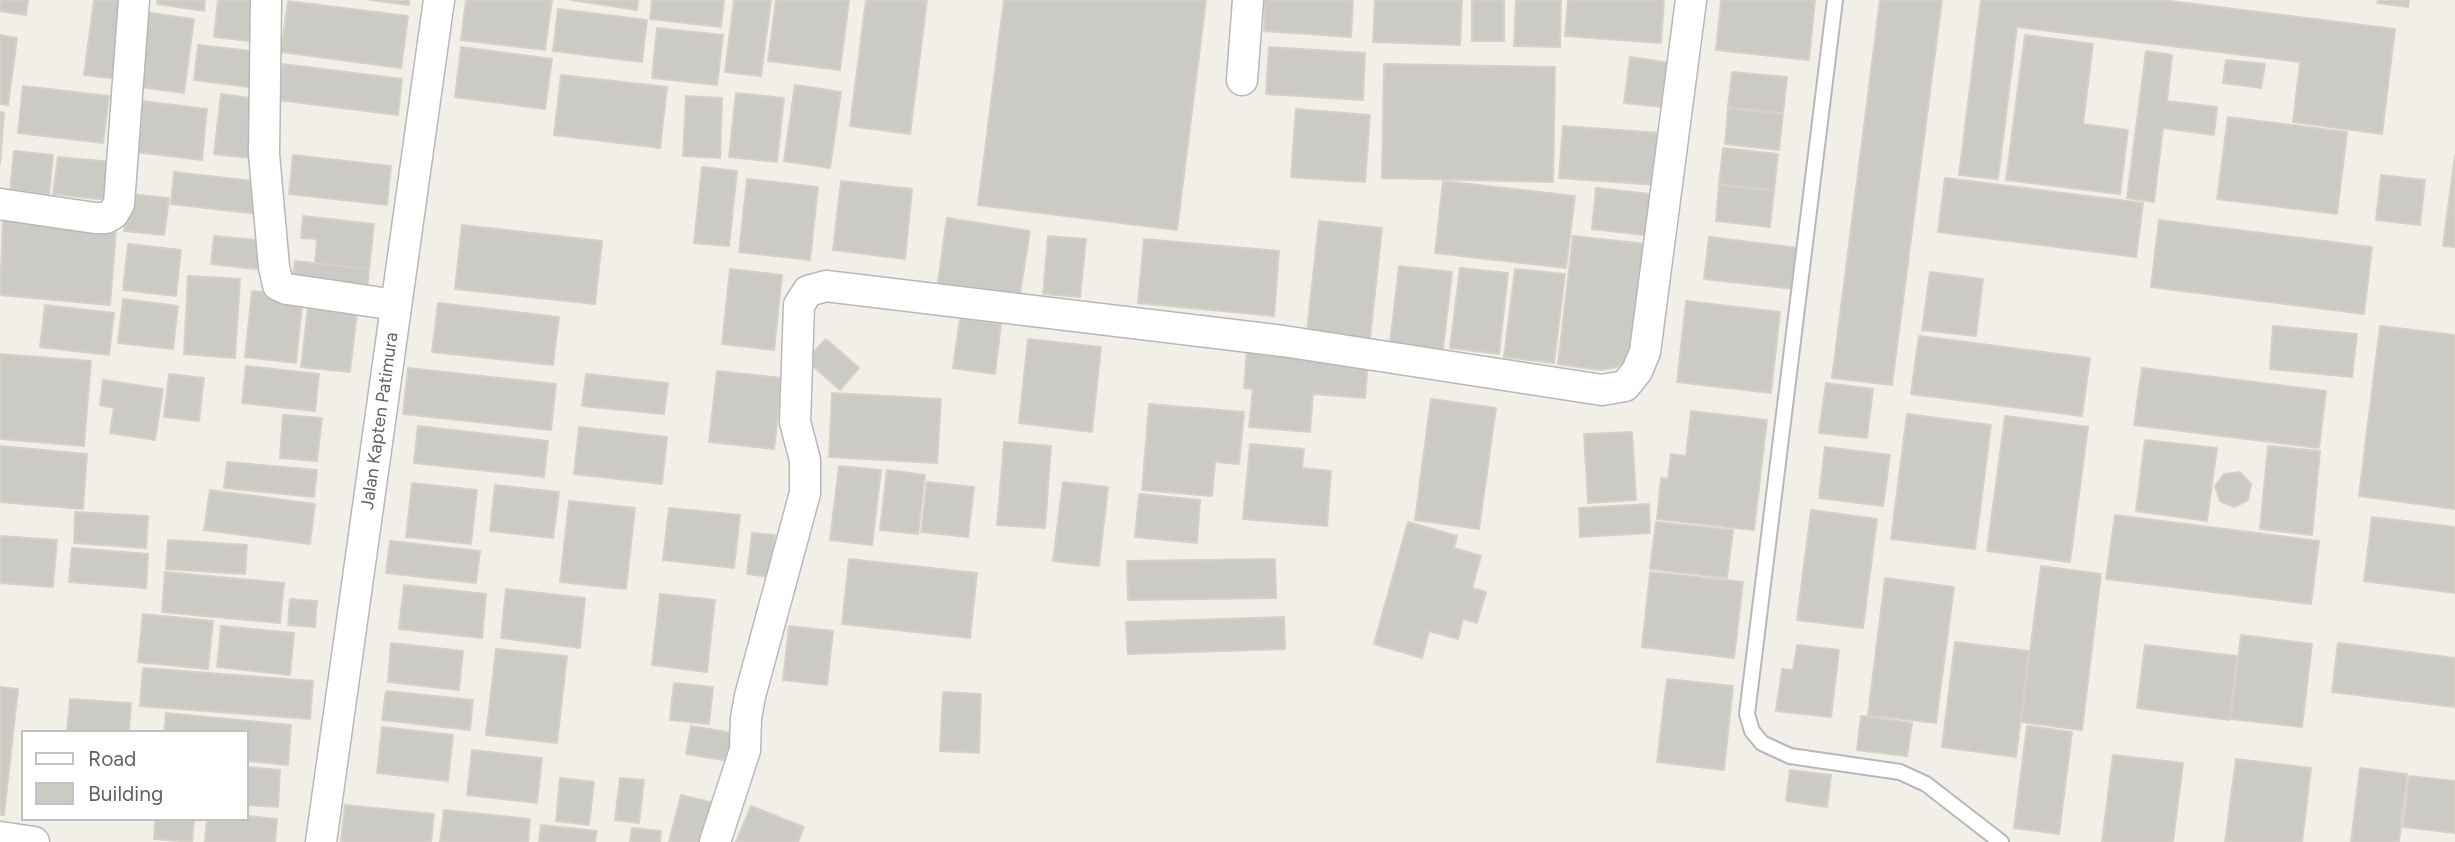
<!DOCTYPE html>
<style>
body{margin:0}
#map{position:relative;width:2455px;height:842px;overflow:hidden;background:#f1efe8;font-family:Figtree,sans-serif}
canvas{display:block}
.legend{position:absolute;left:21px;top:730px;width:228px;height:91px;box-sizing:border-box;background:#fff;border:2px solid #bfc1c3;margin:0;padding:9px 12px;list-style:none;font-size:21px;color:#5f6368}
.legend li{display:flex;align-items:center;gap:14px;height:35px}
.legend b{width:35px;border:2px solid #bfc1c3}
</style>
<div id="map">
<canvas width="2455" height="842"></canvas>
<ul class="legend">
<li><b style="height:9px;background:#fff"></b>Road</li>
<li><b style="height:19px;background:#cccac5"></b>Building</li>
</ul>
</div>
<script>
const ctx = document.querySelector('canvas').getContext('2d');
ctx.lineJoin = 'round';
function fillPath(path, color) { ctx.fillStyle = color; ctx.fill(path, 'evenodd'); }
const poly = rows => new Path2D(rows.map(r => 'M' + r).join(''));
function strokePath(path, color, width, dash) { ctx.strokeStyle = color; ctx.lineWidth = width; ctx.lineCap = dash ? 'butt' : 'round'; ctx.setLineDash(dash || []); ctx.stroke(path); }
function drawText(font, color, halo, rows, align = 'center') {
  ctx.font = font + ' Figtree,sans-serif'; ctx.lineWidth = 7; ctx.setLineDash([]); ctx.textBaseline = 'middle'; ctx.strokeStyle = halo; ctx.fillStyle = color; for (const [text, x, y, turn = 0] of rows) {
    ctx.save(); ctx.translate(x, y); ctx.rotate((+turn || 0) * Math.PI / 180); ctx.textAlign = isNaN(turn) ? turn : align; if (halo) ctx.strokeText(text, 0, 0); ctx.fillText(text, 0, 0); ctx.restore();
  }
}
const building = poly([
 [0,0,28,0,26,15,0,11,0,0],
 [94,0,129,0,119,79,84,75,94,0],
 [157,0,205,0,204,11,157,4,157,0],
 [218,0,264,0,259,42,214,37,218,0],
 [370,0,409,0,409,5,370,0],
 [466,0,552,0,545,50,461,40,466,0],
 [571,0,638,0,637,10,571,0],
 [652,0,724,0,721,27,650,19,652,0],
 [734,0,771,0,761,76,725,72,734,0],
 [776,0,849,0,840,70,768,61,776,0],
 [866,0,927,0,910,134,850,126,866,0],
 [1004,0,1206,0,1177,230,978,205,1004,0],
 [1265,0,1353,0,1351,37,1264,31,1265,0],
 [1375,0,1462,0,1460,45,1373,42,1375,0],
 [1472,0,1504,0,1504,41,1472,41,1472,0],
 [1516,0,1561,0,1560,47,1514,46,1516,0],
 [1568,0,1664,0,1661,43,1565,36,1568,0],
 [1721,0,1815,0,1809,60,1716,50,1721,0],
 [1880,0,1942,0,1892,385,1832,378,1880,0],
 [1981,0,2162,0,2395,29,2382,134,2293,122,2300,62,2017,27,1998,179,1959,175,1981,0],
 [2378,0,2409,0,2408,7,2377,3,2378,0],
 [288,1,408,16,401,68,281,52,288,1],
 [558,9,647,20,642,62,553,51,558,9],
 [143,12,194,19,184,93,133,86,143,12],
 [657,28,723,35,717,85,652,78,657,28],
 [0,35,17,38,8,105,0,104,0,35],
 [2025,35,2093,44,2083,124,2128,130,2120,194,2006,180,2025,35],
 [198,45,261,52,256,88,194,80,198,45],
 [461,47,552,59,545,109,455,97,461,47],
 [1269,47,1365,53,1363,100,1266,94,1269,47],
 [2146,51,2172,55,2167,101,2217,107,2214,135,2163,128,2154,202,2127,198,2146,51],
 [1630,57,1677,64,1672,108,1624,103,1630,57],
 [2226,60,2265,64,2261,88,2223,83,2226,60],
 [283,64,402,79,398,115,278,100,283,64],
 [1384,64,1555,67,1553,182,1382,178,1384,64],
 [1732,72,1787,77,1783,113,1728,107,1732,72],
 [561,75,667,87,660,148,554,135,561,75],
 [795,85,841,92,830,168,784,161,795,85],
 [23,86,109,96,103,143,18,133,23,86],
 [736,93,784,98,777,162,729,157,736,93],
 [221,94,258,99,251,158,214,154,221,94],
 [686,96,722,98,720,158,683,156,686,96],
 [141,101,207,109,202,160,135,152,141,101],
 [1296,109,1370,115,1365,182,1291,177,1296,109],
 [1728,109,1783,114,1779,150,1725,144,1728,109],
 [0,112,4,113,0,164,0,112],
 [2228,117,2347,132,2337,214,2217,199,2228,117],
 [1563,126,1661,133,1657,185,1559,178,1563,126],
 [1723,148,1778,154,1774,190,1719,184,1723,148],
 [14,151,53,155,49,194,10,190,14,151],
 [293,155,391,166,387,205,289,194,293,155],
 [2455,155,2455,247,2443,246,2455,155],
 [58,157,113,162,108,200,53,194,58,157],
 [702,167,737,171,729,246,694,243,702,167],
 [174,172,262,182,258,214,171,204,174,172],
 [2381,175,2425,180,2420,225,2376,220,2381,175],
 [1945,178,2143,203,2136,257,1938,232,1945,178],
 [747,179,818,187,810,260,739,252,747,179],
 [841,181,912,189,905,259,833,250,841,181],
 [1443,181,1575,196,1566,268,1435,253,1443,181],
 [1719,185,1774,191,1770,227,1716,221,1719,185],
 [1596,188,1659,195,1653,236,1592,229,1596,188],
 [129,194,169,198,164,235,124,231,129,194],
 [303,216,374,224,369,269,315,263,317,239,301,238,303,216],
 [947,218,1030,231,1019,300,937,288,947,218],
 [3,219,116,230,110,305,0,295,3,219],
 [2159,220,2372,247,2364,314,2151,287,2159,220],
 [1319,221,1382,228,1369,348,1306,340,1319,221],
 [462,225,602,241,595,304,455,289,462,225],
 [214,236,268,241,265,270,211,264,214,236],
 [1048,236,1086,239,1080,297,1043,294,1048,236],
 [1573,236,1647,244,1630,357,1617,367,1601,370,1558,364,1573,236],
 [1709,237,1799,248,1794,289,1704,279,1709,237],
 [1144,239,1279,251,1274,316,1138,303,1144,239],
 [128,244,181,250,176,296,123,290,128,244],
 [295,261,369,269,367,291,292,283,295,261],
 [1399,266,1452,272,1443,349,1390,343,1399,266],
 [1460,268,1508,273,1499,354,1450,348,1460,268],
 [730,269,782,275,774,350,722,344,730,269],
 [1515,269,1565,274,1554,363,1504,357,1515,269],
 [1930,272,1983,279,1976,336,1922,330,1930,272],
 [188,276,240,279,235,358,184,354,188,276],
 [252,291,303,296,296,363,245,357,252,291],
 [309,298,358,304,350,372,301,367,309,298],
 [123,299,178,306,173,349,118,343,123,299],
 [1686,301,1780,312,1771,393,1677,382,1686,301],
 [438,303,559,317,553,365,432,352,438,303],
 [45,305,114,313,109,355,40,347,45,305],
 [960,318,1001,324,995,374,953,368,960,318],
 [2273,326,2357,334,2352,377,2270,369,2273,326],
 [2380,326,2455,335,2455,509,2359,496,2380,326],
 [1919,336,2090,358,2082,416,1911,394,1919,336],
 [826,339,859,368,840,390,806,360,826,339],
 [1028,339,1101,347,1092,432,1019,423,1028,339],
 [1247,349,1368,359,1365,398,1313,394,1310,432,1249,427,1253,389,1244,388,1247,349],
 [0,354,91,361,84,446,0,439,0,354],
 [246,366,319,374,315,411,242,403,246,366],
 [408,368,556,384,551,430,403,414,408,368],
 [2142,368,2326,391,2319,448,2134,425,2142,368],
 [717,371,782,378,774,449,709,442,717,371],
 [169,374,204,378,199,421,164,417,169,374],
 [586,374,668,383,664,414,582,406,586,374],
 [103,380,163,389,155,440,110,433,114,408,100,405,103,380],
 [1826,383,1873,389,1867,438,1819,433,1826,383],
 [832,393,941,399,937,463,829,457,832,393],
 [1431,399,1496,408,1479,529,1415,520,1431,399],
 [1149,404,1244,412,1239,464,1215,462,1212,496,1142,490,1149,404],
 [1691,411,1767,420,1754,530,1657,519,1661,478,1668,479,1671,454,1686,456,1691,411],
 [1907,414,1991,425,1975,549,1891,539,1907,414],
 [283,415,322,418,317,461,280,458,283,415],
 [2005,416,2088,427,2070,562,1987,551,2005,416],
 [418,426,548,441,544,477,414,463,418,426],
 [579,427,667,437,662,484,574,474,579,427],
 [1632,432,1636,500,1588,503,1584,434,1632,432],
 [2145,440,2217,448,2207,521,2136,511,2145,440],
 [1004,442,1051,446,1045,528,997,525,1004,442],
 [1250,444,1304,449,1302,468,1331,471,1327,526,1243,519,1250,444],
 [0,446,87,454,83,509,0,502,0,446],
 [2268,446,2320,451,2312,535,2260,529,2268,446],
 [1825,447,1890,455,1883,506,1819,498,1825,447],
 [227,462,317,470,314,497,224,488,227,462],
 [839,466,881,470,872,545,830,540,839,466],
 [887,470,925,475,918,534,880,530,887,470],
 [2240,472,2251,484,2248,500,2234,507,2220,501,2215,486,2224,474,2240,472],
 [927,482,974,487,968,537,921,532,927,482],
 [1063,482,1108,487,1099,566,1053,561,1063,482],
 [412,483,477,490,471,544,406,537,412,483],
 [495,485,559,492,553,538,490,531,495,485],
 [210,490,315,504,310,544,204,530,210,490],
 [1139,494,1200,500,1197,543,1135,537,1139,494],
 [569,501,635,508,626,589,560,582,569,501],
 [1649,504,1650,533,1580,537,1579,508,1649,504],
 [669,508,740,515,734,568,663,560,669,508],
 [1811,510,1877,519,1863,628,1797,620,1811,510],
 [75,512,148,516,146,548,74,543,75,512],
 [2115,515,2319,541,2311,604,2106,579,2115,515],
 [2372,517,2455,527,2455,593,2364,581,2372,517],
 [1408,522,1457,536,1454,548,1481,556,1472,588,1486,592,1477,623,1463,619,1458,639,1429,631,1422,658,1374,644,1408,522],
 [1656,522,1733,530,1727,578,1650,569,1656,522],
 [752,533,775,535,770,577,747,574,752,533],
 [0,536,57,540,53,587,0,583,0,536],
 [168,540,247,545,245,574,166,569,168,540],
 [390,541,480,551,476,583,386,573,390,541],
 [72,548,148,554,146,588,69,582,72,548],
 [849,559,977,573,970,638,842,624,849,559],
 [1275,559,1276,598,1128,600,1127,561,1275,559],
 [2041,566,2101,574,2082,730,2021,722,2041,566],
 [165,572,284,583,280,623,162,612,165,572],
 [1650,572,1743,582,1734,658,1642,647,1650,572],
 [1885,578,1954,587,1936,723,1868,715,1885,578],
 [404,585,486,594,482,638,399,629,404,585],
 [506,589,585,598,580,648,501,638,506,589],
 [660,594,715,600,707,672,652,665,660,594],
 [290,599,317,601,315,627,288,625,290,599],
 [143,614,213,621,208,669,138,662,143,614],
 [1284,617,1285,649,1128,654,1126,622,1284,617],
 [221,626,294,633,290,675,217,667,221,626],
 [789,626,833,631,827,685,783,680,789,626],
 [2241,635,2312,644,2302,727,2231,719,2241,635],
 [1955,642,2029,651,2016,757,1942,747,1955,642],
 [391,643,463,651,459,690,388,682,391,643],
 [2338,643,2455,658,2455,707,2332,692,2338,643],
 [1797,645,1839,650,1831,717,1776,711,1782,669,1793,670,1797,645],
 [2145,645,2237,656,2229,720,2137,708,2145,645],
 [496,649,567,656,557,743,486,735,496,649],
 [143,668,313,681,310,719,140,706,143,668],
 [1667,679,1733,686,1724,770,1657,762,1667,679],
 [674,683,713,687,709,724,670,720,674,683],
 [0,687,18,689,4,815,0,815,0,687],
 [386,691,473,700,470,730,382,720,386,691],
 [943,692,981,694,979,753,940,751,943,692],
 [70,699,131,703,129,732,67,732,70,699],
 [166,713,291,725,288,765,247,761,247,732,164,732,166,713],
 [1861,716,1912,723,1907,756,1857,750,1861,716],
 [691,726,739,734,735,762,686,754,691,726],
 [2027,726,2072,732,2059,834,2014,828,2027,726],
 [382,727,453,735,448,781,377,773,382,727],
 [472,750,542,758,537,803,467,795,472,750],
 [2113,755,2183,763,2173,842,2102,842,2113,755],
 [2236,759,2311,768,2302,842,2225,842,2236,759],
 [247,767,280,770,278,807,247,805,247,767],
 [2360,768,2407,774,2399,842,2351,842,2360,768],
 [1790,770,1831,775,1827,807,1786,801,1790,770],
 [2409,776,2455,781,2455,833,2403,827,2409,776],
 [560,778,594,782,589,825,556,821,560,778],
 [620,778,644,780,639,823,615,820,620,778],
 [681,795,718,804,708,842,669,842,681,795],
 [345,805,434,814,431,842,341,842,345,805],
 [751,806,804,827,798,842,736,842,751,806],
 [444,810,530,819,528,842,440,842,444,810],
 [247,816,277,819,275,842,205,842,207,819,247,819,247,816],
 [155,819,194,819,192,842,154,839,155,819],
 [541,825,597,831,595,842,539,842,541,825],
 [632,828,661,831,660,842,630,842,632,828]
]);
const lane = poly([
 [1835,0,1747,714,1752,731,1762,743,1790,756,1900,772,1926,784,2001,842]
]);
const street = poly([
 [266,0,264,154,274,267,278,285,287,289,396,305],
 [1242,80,1248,0],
 [0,204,95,218,106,218,113,214,119,204,134,0],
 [0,837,34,842],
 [321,842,439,0],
 [715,842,745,750,746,718,750,696,805,493,805,460,795,422,799,305,808,291,826,286,1283,341,1602,390,1625,386,1637,371,1645,352,1691,0]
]);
const streetNames = [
 ["Jalan Kapten Patimura",380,421,-82]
];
fillPath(building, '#cccac5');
strokePath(building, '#d6d1c6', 2);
strokePath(lane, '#b5b8bc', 18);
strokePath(street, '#b5b8bc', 33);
strokePath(lane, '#fff', 14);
strokePath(street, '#fff', 30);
drawText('18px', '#5f6368', '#fff', streetNames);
</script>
